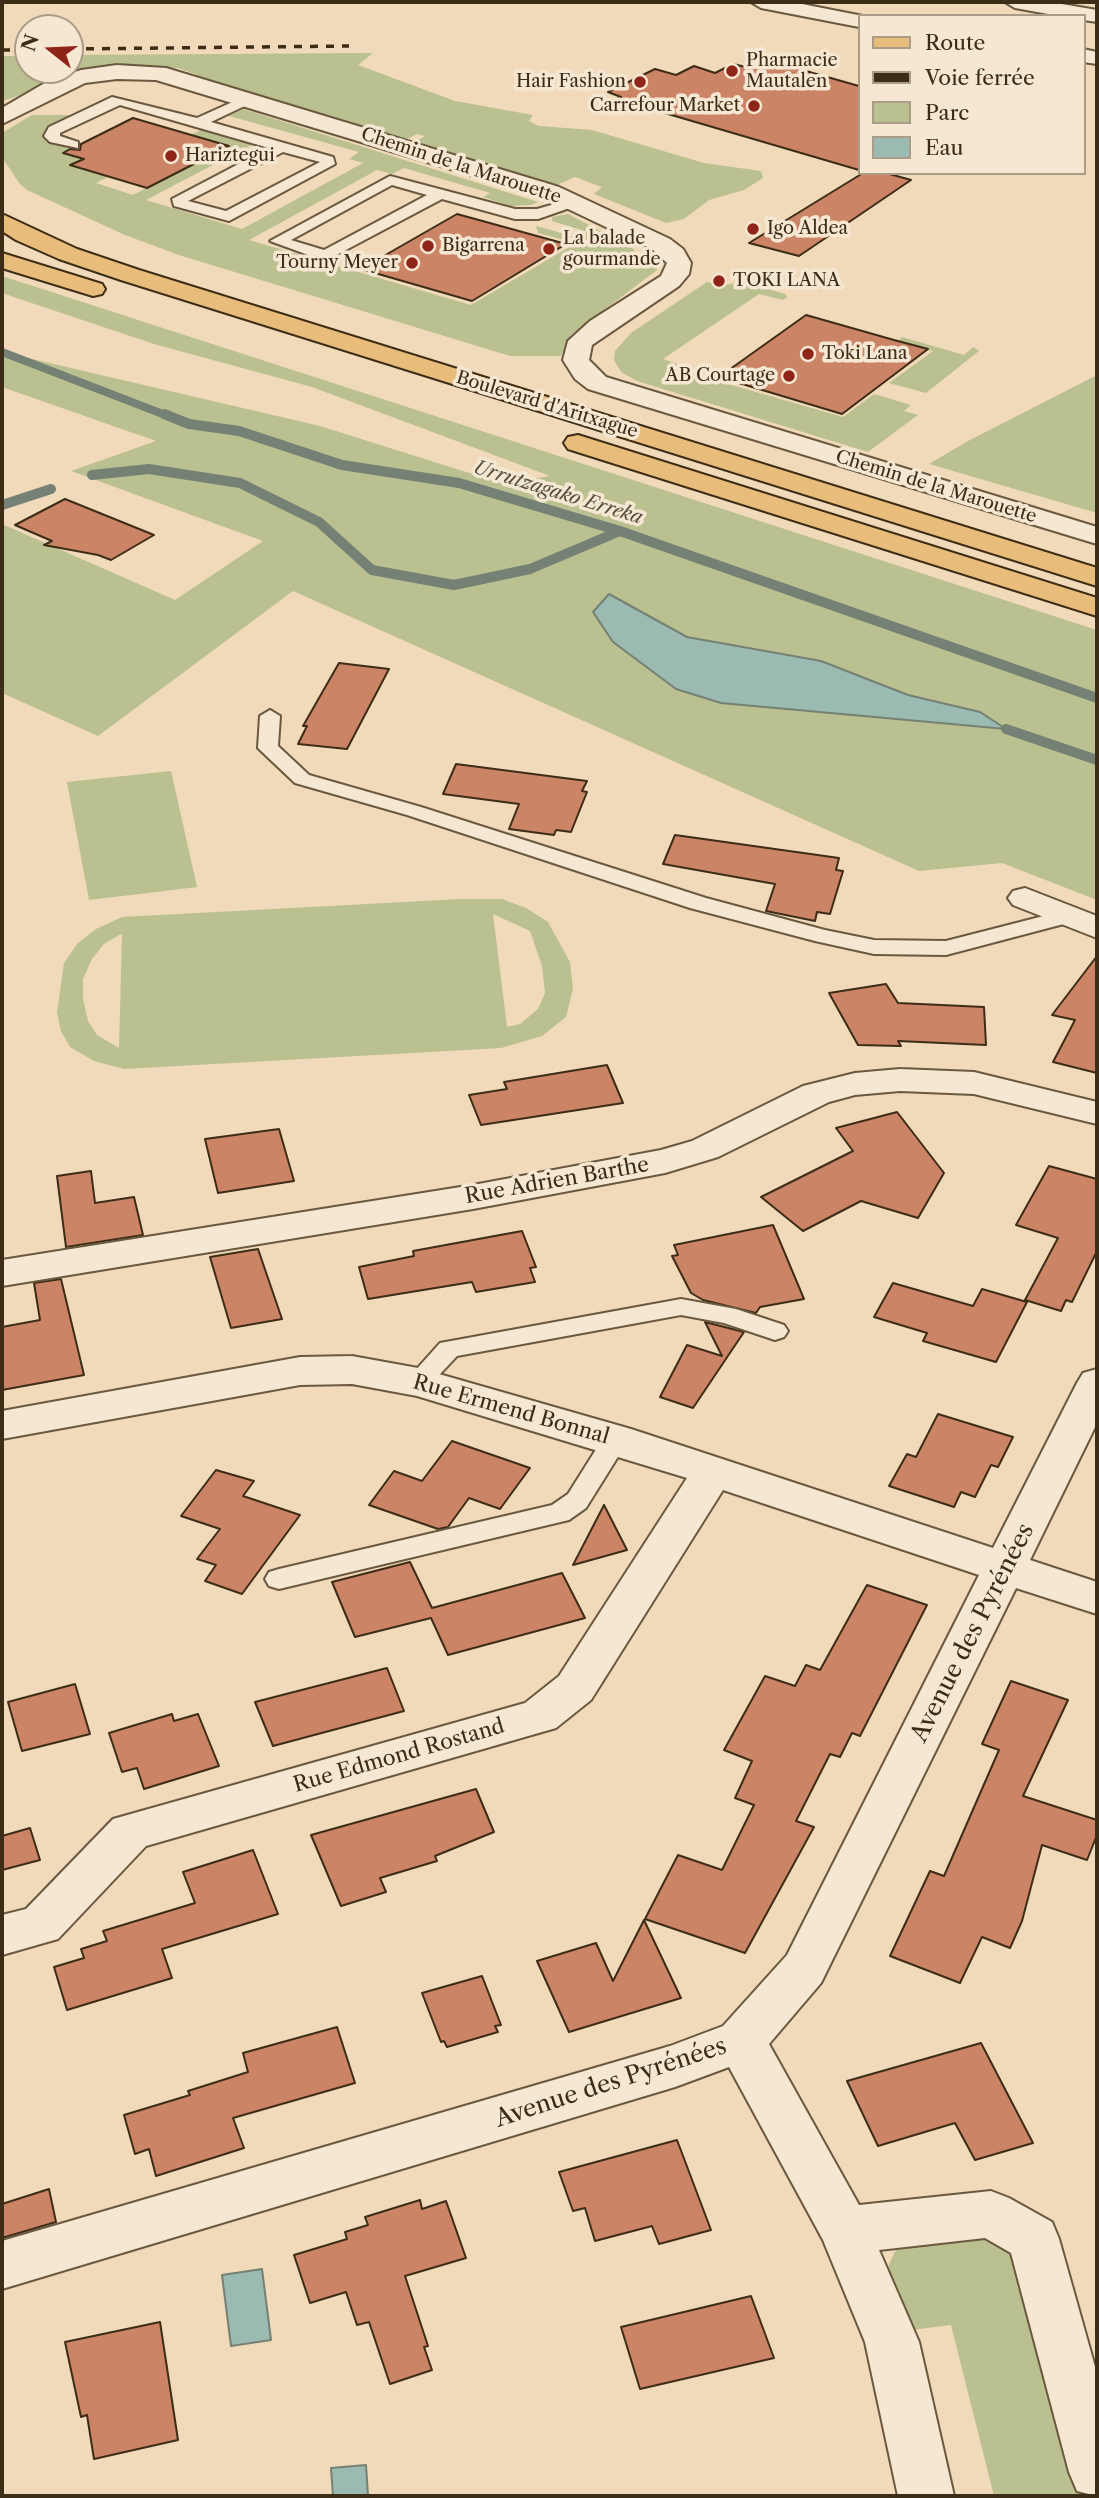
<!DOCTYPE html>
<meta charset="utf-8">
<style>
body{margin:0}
#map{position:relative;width:1099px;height:2498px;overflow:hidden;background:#f0dab9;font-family:"Libre Caslon Text",serif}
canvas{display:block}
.frame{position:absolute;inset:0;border:4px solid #3d2c16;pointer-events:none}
.legend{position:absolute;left:858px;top:14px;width:228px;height:161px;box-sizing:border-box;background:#f5e7d2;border:2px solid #ab9c87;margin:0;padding:9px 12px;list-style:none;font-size:21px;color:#3d2c16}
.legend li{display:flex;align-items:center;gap:14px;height:35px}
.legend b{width:35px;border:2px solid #ab9c87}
.north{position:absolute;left:14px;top:14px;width:70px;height:70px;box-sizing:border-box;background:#f5e7d2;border:2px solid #ab9c87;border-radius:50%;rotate:288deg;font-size:19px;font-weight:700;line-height:28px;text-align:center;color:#3d2c16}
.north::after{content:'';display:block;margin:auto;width:24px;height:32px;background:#8f2418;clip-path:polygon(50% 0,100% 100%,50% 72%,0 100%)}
</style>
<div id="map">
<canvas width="1099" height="2498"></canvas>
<div class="frame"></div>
<ul class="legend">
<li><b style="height:9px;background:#e8bd7c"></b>Route</li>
<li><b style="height:9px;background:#3d2c16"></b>Voie ferrée</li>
<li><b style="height:19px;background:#bac08f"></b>Parc</li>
<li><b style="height:19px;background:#9abab2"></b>Eau</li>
</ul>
<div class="north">N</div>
</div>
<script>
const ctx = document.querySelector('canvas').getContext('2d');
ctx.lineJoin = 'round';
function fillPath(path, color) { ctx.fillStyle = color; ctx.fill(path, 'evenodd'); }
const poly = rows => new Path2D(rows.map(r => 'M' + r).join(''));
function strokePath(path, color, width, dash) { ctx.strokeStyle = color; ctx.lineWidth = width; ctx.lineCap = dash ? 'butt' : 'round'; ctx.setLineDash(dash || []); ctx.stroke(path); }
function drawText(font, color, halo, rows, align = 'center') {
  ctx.font = font + ' "Libre Caslon Text",serif'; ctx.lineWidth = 7; ctx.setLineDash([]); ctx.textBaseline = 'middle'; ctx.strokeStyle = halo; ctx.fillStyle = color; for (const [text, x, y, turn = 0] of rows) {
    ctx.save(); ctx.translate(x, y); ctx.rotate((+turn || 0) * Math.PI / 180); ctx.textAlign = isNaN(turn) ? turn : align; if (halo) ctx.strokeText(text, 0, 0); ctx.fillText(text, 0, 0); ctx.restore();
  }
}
const green = poly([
 [373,53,358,65,455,101,533,115,529,121,539,126,592,130,704,163,761,171,763,178,744,190,709,200,684,219,666,223,594,194,602,187,575,177,552,187,410,145,425,136,417,134,403,141,184,74,198,75,178,68,104,69,2,101,2,56,28,56,28,70,70,70,70,55],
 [243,109,538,202,531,205,511,206,483,197,490,193,404,168,392,174,377,170,249,240,471,305,576,243,538,233,536,226,579,238,588,232,552,221,552,217,568,214,632,248,647,263,659,263,657,270,571,335,561,356,510,356,179,255,125,235,27,190,19,183,2,157,2,133,32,115,72,115,47,127,43,134,46,139,70,149,64,153,85,158,71,165,87,170,123,153,144,159,96,183,133,195,228,146,190,135,201,130,253,144,146,200,242,229,363,163,349,159,359,152,229,116],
 [2,276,1097,630,1097,900,1002,863,919,871,293,591,98,736,2,693,2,524,175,600,263,541,71,471,156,441,2,387,2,352,320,426,504,484,550,476,312,387,154,344,2,293],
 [739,281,785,294,787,297,783,300,759,294,663,359,680,365,676,369,843,417,874,394,911,405,904,411,918,415,868,452,637,381,621,372,614,360,615,351,631,333,707,282,724,286],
 [902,337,964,355,973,347,979,351,926,393,889,383,933,351,898,341],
 [1097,375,1097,513,929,464,968,441],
 [171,771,197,887,89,900,67,782],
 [461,899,502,899,526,908,548,922,570,962,573,989,566,1017,542,1036,501,1048,124,1069,94,1061,70,1047,61,1031,57,1013,64,963,77,944,96,929,122,917],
 [493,914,530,931,542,966,545,993,538,1009,520,1024,507,1027],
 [121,934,122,935,119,1048,97,1035,88,1021,83,999,83,979,92,959,104,944],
 [970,2228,1010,2248,1084,2487,1083,2496,994,2496,951,2325,912,2330,887,2270,894,2253,906,2240]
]);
const water = poly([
 [609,594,687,637,821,661,908,695,980,712,1006,729,721,703,676,689,613,642,593,612,609,594],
 [262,2269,271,2340,231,2346,222,2275,262,2269],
 [366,2465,368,2496,333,2496,331,2468,366,2465]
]);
const streamFar1 = poly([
 [2,352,168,416]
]);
const stream = poly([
 [164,414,189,424,239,431,342,465,459,483,620,531,1097,698],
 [92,475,149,469,240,483,319,522,372,570,454,585,530,569,620,531],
 [2,505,51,489],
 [1006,729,1097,760]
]);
const building = poly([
 [767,60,859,86,859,170,617,99,621,97,608,92,655,69,676,75,694,66,715,73,733,64,750,68,767,60],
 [133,118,229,146,147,188,70,165,84,159,63,153,70,149,80,150,81,144,133,118],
 [863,173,886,173,911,180,799,256,749,243,863,173],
 [457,214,566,244,472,301,361,269,457,214],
 [806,315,894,340,928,349,842,414,719,377,806,315],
 [65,499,154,535,111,560,98,555,44,545,52,541,15,525,65,499],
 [339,663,389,669,347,749,298,744,307,726,303,726,339,663],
 [456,764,587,781,582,791,587,792,571,832,556,830,554,835,509,829,519,804,443,794,456,764],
 [675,835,839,858,836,870,843,871,830,914,817,912,815,921,766,911,775,884,663,864,675,835],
 [1097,956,1097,1073,1053,1062,1075,1020,1052,1015,1097,956],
 [886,984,898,1003,984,1007,986,1045,898,1041,901,1046,858,1045,829,993,886,984],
 [607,1065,623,1103,481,1125,469,1095,507,1089,504,1082,607,1065],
 [897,1112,944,1173,918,1218,861,1201,803,1231,761,1197,853,1151,836,1128,897,1112],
 [279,1129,294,1181,218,1193,205,1139,279,1129],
 [1049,1166,1097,1179,1097,1251,1072,1302,1066,1300,1061,1311,1025,1300,1058,1238,1016,1225,1049,1166],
 [91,1171,95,1203,134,1197,143,1235,66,1247,57,1176,91,1171],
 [773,1225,804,1299,760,1307,756,1313,703,1300,691,1293,672,1256,678,1255,674,1245,773,1225],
 [522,1231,536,1267,530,1268,535,1282,476,1292,472,1282,368,1299,359,1267,414,1256,413,1251,522,1231],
 [258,1249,282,1319,231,1328,210,1257,258,1249],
 [61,1279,84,1375,2,1390,2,1327,40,1320,34,1283,61,1279],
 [893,1283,973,1306,982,1289,1027,1302,996,1362,923,1341,927,1333,874,1317,893,1283],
 [705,1322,744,1332,693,1408,660,1397,687,1345,722,1356,705,1322],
 [938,1414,1013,1437,998,1467,991,1465,975,1497,961,1492,954,1507,889,1486,907,1454,916,1457,938,1414],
 [452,1441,530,1468,500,1509,469,1498,448,1527,438,1529,369,1505,394,1471,422,1481,452,1441],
 [216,1470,254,1481,243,1496,300,1515,242,1594,205,1581,216,1565,197,1559,220,1529,181,1516,216,1470],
 [604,1505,627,1550,573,1565,604,1505],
 [410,1562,432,1608,562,1573,585,1618,448,1655,431,1618,355,1637,332,1582,410,1562],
 [867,1585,927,1605,860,1736,852,1733,840,1757,830,1754,796,1821,814,1827,745,1953,645,1919,678,1855,722,1870,754,1805,735,1798,752,1761,724,1750,765,1676,795,1686,806,1665,820,1670,867,1585],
 [387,1668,404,1711,273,1746,255,1702,387,1668],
 [1011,1681,1068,1700,1023,1796,1097,1820,1097,1835,1087,1860,1042,1845,1022,1921,1010,1948,982,1937,960,1983,890,1956,930,1871,944,1876,999,1750,982,1744,1011,1681],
 [75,1684,90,1734,22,1751,8,1702,75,1684],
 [172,1714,174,1721,198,1714,219,1766,144,1789,137,1768,122,1772,109,1733,172,1714],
 [476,1789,494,1832,435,1856,437,1861,380,1878,386,1892,341,1906,311,1835,476,1789],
 [30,1828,40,1860,2,1870,2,1836,30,1828],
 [253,1850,278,1914,162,1949,172,1978,67,2010,54,1967,84,1958,81,1949,107,1941,103,1931,195,1903,183,1872,253,1850],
 [644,1920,681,1998,569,2032,537,1961,596,1943,613,1981,644,1920],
 [482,1976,501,2025,495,2026,498,2032,447,2047,444,2041,441,2042,422,1993,482,1976],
 [337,2027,355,2083,233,2118,244,2148,156,2176,149,2149,135,2154,124,2115,190,2095,188,2091,248,2072,243,2053,337,2027],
 [981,2043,1033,2143,975,2160,955,2123,878,2146,847,2081,981,2043],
 [677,2140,711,2230,659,2244,652,2226,595,2241,585,2208,573,2211,559,2172,677,2140],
 [49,2189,56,2222,2,2238,2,2204,49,2189],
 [420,2200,422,2209,446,2201,466,2258,405,2276,428,2346,424,2347,432,2370,390,2384,369,2322,357,2325,346,2292,310,2303,294,2255,347,2239,345,2232,368,2225,365,2217,420,2200],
 [751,2296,774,2358,640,2389,621,2327,751,2296],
 [160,2322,178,2440,94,2459,87,2415,81,2417,65,2342,160,2322]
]);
const service = poly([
 [248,95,253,96,253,102,211,122,333,157,335,164,229,221,174,206,172,199,269,148,120,105,60,133,60,136,78,142,78,148,50,142,44,136,49,127,112,97,197,118,248,95],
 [283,152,320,162,226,211,188,201,283,152],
 [390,176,515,209,537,209,576,198,584,203,538,219,515,219,442,199,325,261,270,241,390,176],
 [392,185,427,195,324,250,291,240,392,185],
 [270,710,280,716,278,746,309,775,421,807,706,898,825,930,874,940,946,941,1067,910,1078,916,1075,921,946,955,874,954,815,941,690,908,407,815,295,783,258,748,260,716,270,710],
 [681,1299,736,1309,784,1325,788,1331,784,1337,775,1340,724,1323,681,1315,457,1356,427,1388,418,1391,409,1388,405,1382,440,1343,681,1299],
 [616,1430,625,1432,629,1439,586,1508,569,1520,279,1589,269,1586,265,1579,269,1572,279,1569,552,1505,568,1494,607,1432,616,1430]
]);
const minor = poly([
 [751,2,792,2,863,16,859,16,859,27,761,8,751,2],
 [1005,2,1050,2,1097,10,1097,22,1083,20,1083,16,1059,16,1015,8,1005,2],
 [1083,49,1097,52,1097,64,1083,62,1083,49],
 [117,65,166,68,559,187,670,239,683,249,691,263,689,274,679,286,592,345,589,360,606,377,1097,527,1097,544,588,389,575,379,563,360,568,341,590,321,661,276,667,263,652,249,543,197,156,80,117,79,85,83,2,124,2,108,50,80,81,70,117,65],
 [1025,888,1097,916,1097,938,1013,905,1008,898,1013,891,1025,888],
 [900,1069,974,1072,1097,1102,1097,1124,974,1094,900,1091,855,1095,829,1102,718,1157,665,1173,473,1209,2,1286,2,1260,473,1185,661,1150,692,1141,803,1086,855,1073,900,1069],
 [352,1356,418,1368,631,1429,993,1548,1077,1383,1083,1373,1097,1369,1097,1423,1030,1560,1097,1582,1097,1614,1016,1588,821,1983,769,2044,859,2205,991,2191,1009,2198,1052,2222,1059,2239,1097,2374,1097,2496,1077,2491,1069,2472,1011,2253,985,2238,879,2250,919,2342,954,2496,898,2496,865,2342,823,2240,729,2067,675,2087,2,2289,2,2241,670,2046,723,2026,787,1955,979,1575,723,1490,591,1700,556,1728,146,1846,58,1939,2,1955,2,1915,26,1909,113,1819,525,1703,559,1676,687,1478,417,1396,352,1384,300,1385,2,1439,2,1411,300,1357,352,1356]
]);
const primary = poly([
 [2,214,77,249,139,270,1097,568,1097,586,121,280,59,259,16,240,2,231,2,214],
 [2,253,102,284,105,289,102,294,93,296,2,268,2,253],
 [578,435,1097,598,1097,616,568,449,564,443,568,437,578,435]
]);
const rail = poly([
 [70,49,349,46],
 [2,50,28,50]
]);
const markers = [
 [732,71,7,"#8f2418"],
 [640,82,7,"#8f2418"],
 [754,106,7,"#8f2418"],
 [171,156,7,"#8f2418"],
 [753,229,7,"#8f2418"],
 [428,246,7,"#8f2418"],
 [549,249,7,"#8f2418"],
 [412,263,7,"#8f2418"],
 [719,281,7,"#8f2418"],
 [808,354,7,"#8f2418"],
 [789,376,7,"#8f2418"]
];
const farPoinames = [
 ["Pharmacie",746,61],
 ["Mautalen",746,82],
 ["Hair Fashion",626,82,"right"],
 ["Carrefour Market",740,106,"right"],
 ["Hariztegui",185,156],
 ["Igo Aldea",767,229],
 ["La balade",563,239],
 ["gourmande",563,260],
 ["Bigarrena",442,246],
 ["Tourny Meyer",398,263,"right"],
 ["TOKI LANA",733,281],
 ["Toki Lana",822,354],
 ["AB Courtage",775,376,"right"]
];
const farStreetnames = [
 ["Chemin de la Marouette",461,166,18],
 ["Boulevard d'Aritxague",547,405,17],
 ["Chemin de la Marouette",936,487,17]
];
const farWaternames = [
 ["Urrutzagako Erreka",558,493,17]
];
const streetNames = [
 ["Rue Adrien Barthe",557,1181,-10],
 ["Rue Ermend Bonnal",511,1410,16],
 ["Rue Edmond Rostand",399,1756,-16]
];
const nearStreetnames = [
 ["Avenue des Pyrénées",973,1633,-63],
 ["Avenue des Pyrénées",611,2083,-18]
];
fillPath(green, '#bac08f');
fillPath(water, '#9abab2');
strokePath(water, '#758174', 2);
strokePath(streamFar1, '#758174', 8);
strokePath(stream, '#758174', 10);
fillPath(building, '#cc8467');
strokePath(building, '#3d2c16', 2);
strokePath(service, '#6a583f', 4);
strokePath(minor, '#6a583f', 4);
strokePath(primary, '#3d2c16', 4);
fillPath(service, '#f5e7d2');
fillPath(minor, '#f5e7d2');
fillPath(primary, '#e8bd7c');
strokePath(rail, '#3d2c16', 3.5, [8, 8]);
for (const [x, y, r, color] of markers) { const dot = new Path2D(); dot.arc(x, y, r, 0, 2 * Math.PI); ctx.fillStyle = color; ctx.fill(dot); strokePath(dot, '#f5e7d2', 2.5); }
drawText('18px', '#3d2c16', '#f5e7d2', farPoinames, 'left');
drawText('18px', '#3d2c16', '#f5e7d2', farStreetnames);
drawText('italic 19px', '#54503d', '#f5e7d2', farWaternames);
drawText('21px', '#3d2c16', '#f5e7d2', streetNames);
drawText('24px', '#3d2c16', '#f5e7d2', nearStreetnames);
</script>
